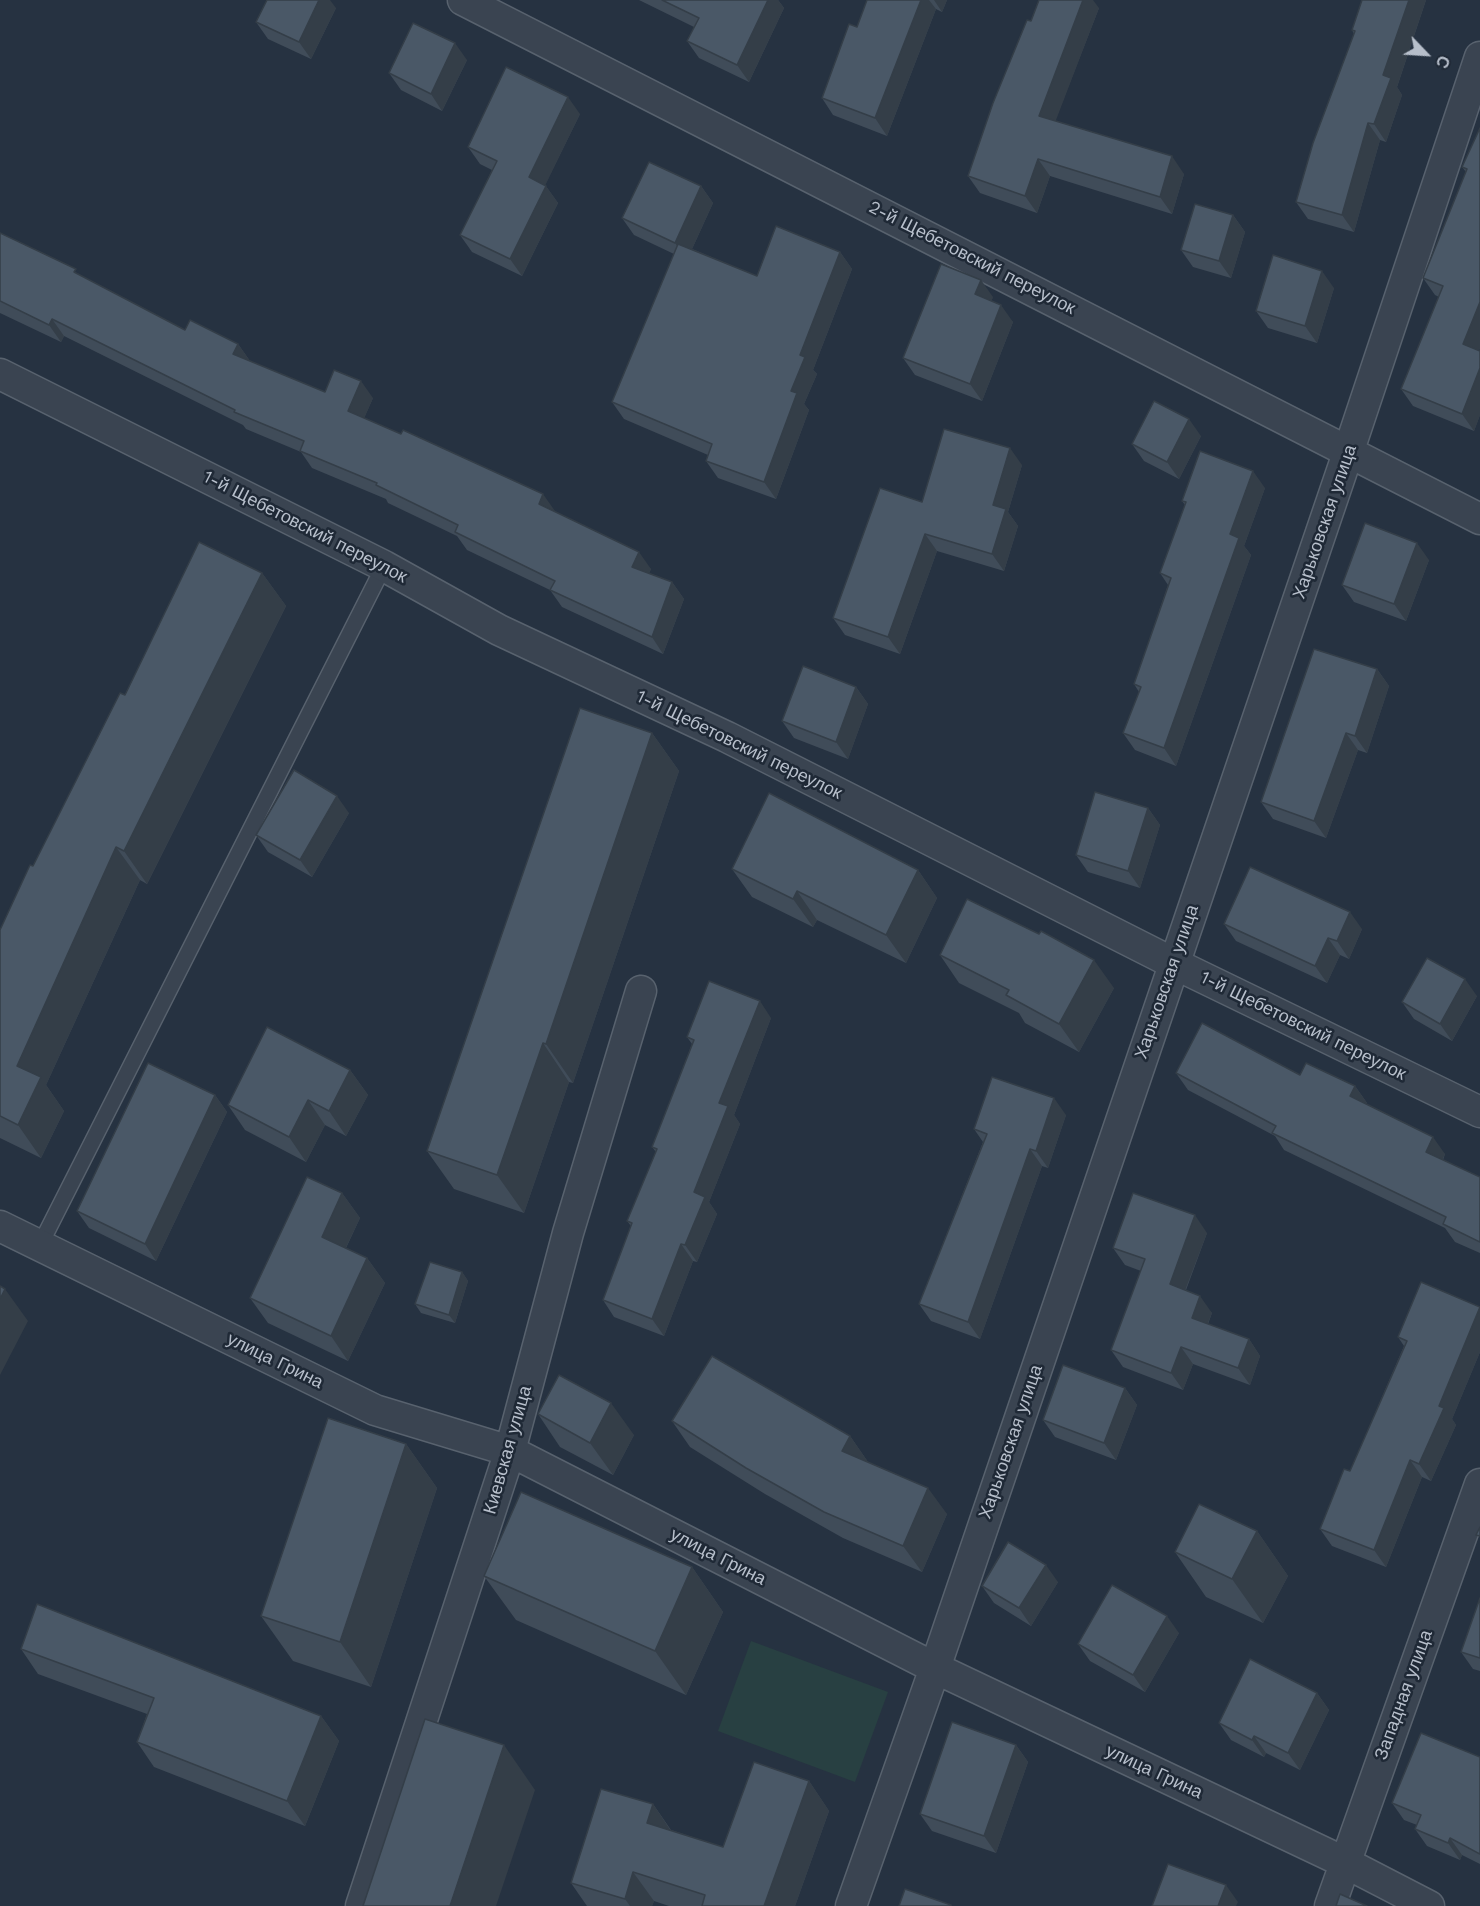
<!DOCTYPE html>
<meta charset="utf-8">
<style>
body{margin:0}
#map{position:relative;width:1480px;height:1906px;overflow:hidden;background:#263241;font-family:"Work Sans",sans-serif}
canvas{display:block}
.north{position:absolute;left:1396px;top:24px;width:60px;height:60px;-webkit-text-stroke:4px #1f2936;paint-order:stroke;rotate:115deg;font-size:16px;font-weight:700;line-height:24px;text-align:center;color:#b7bfcb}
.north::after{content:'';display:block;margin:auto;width:21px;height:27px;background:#b7bfcb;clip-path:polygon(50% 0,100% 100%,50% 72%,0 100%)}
</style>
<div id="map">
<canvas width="1480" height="1906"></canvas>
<div class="north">С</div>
</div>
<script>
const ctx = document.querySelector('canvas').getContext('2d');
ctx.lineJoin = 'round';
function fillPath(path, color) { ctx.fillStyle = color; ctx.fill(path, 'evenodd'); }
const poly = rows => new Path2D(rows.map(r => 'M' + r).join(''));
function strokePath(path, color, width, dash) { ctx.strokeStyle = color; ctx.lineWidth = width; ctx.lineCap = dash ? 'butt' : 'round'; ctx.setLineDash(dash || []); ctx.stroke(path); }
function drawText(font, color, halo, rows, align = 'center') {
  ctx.font = font + ' "Work Sans",sans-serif'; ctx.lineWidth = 5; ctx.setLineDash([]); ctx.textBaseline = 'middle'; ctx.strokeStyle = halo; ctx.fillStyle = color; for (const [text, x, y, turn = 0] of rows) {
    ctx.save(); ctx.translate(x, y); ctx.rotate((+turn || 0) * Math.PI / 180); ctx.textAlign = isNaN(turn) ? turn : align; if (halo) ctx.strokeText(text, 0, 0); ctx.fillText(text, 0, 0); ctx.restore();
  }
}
const green = poly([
 [751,1641,888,1692,855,1782,718,1731]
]);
const service = poly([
 [39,1247,384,566]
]);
const minor = poly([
 [463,0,1480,519],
 [0,374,384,566,499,630,727,737,1173,963,1480,1112],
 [0,1226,375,1410,510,1451,935,1668,1344,1862,1429,1906],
 [361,1906,510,1451,568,1233,641,991],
 [851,1906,935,1668,1348,453,1480,57],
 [1330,1906,1480,1484]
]);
const wall = poly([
 [639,0,778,0,784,8,749,82,699,58,687,41,694,27],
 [867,0,947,0,942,12,936,9,887,136,833,115,822,98,857,27],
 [1362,0,1426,0,1397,87,1402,95,1386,142,1380,140,1354,232,1308,219,1296,202,1354,34,1352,30],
 [336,8,311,59,268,39,256,22],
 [1099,8,1055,121,1184,174,1172,214,1050,176,1037,213,980,193,968,176,1031,21],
 [467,60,442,111,401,90,389,73],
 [580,114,545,185,558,203,522,276,472,252,460,235,492,170,480,164,468,147],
 [1480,128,1479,351,1480,351,1480,415,1474,431,1413,406,1401,389,1439,297,1435,295,1423,278,1466,172,1462,167],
 [701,186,713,203,692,249,757,276,840,252,852,269,813,370,817,374,804,404,809,410,776,499,718,478,706,461,708,455,624,419,612,402,674,254,634,235,622,218],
 [1233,215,1245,232,1231,278,1193,267,1181,250],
 [0,233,185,330,238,344,250,361,325,392,373,398,364,418,555,512,651,569,649,573,672,582,684,599,663,654,562,607,550,590,467,550,457,536,388,503,386,499,312,468,301,452,246,429,243,425,64,336,61,342,0,313],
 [1334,288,1317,343,1268,328,1256,311],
 [993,297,991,301,1013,322,982,401,915,375,903,358],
 [1201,436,1179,479,1144,461,1132,444],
 [1022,465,1008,512,1018,526,1004,571,937,551,900,654,845,635,833,618,922,502],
 [1265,488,1244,546,1251,555,1176,766,1135,750,1123,733,1139,692,1134,684,1168,585,1160,573,1185,505,1182,501],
 [1429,560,1406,621,1354,602,1342,585],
 [262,573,286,606,147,884,140,880,46,1085,64,1111,41,1158,0,1138,0,930,125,695],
 [1377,669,1389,686,1367,753,1358,750,1326,838,1273,819,1261,802],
 [856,687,868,704,848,759,794,738,782,721],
 [652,733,679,771,573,1083,569,1082,524,1213,454,1189,427,1151],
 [1148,808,1160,825,1140,888,1088,872,1076,855],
 [349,813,312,877,268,852,256,835],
 [732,869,918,870,937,898,906,963,817,920,813,927,752,897],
 [1224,924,1362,929,1349,959,1340,955,1327,983,1236,941],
 [940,955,1114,988,1079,1052,1025,1023,1019,1013,959,983],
 [1477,996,1452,1041,1414,1019,1402,1002],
 [771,1018,734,1115,740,1124,709,1202,717,1214,697,1262,693,1261,664,1336,614,1317,603,1300,631,1226,627,1221,656,1152,652,1147,692,1044,687,1037],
 [350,1070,368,1095,346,1136,325,1125,306,1162,245,1130,228,1105],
 [1176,1073,1300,1075,1355,1086,1367,1103,1366,1104,1445,1154,1443,1160,1480,1177,1480,1253,1455,1242,1445,1228,1284,1150,1275,1136,1188,1090],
 [215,1095,227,1112,156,1261,89,1228,77,1211],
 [1066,1115,1048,1168,1042,1166,980,1339,931,1321,919,1304,983,1142,974,1129],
 [342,1193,360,1218,346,1248,367,1258,385,1283,348,1361,268,1323,250,1298],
 [1207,1233,1186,1290,1212,1313,1208,1324,1249,1339,1260,1356,1250,1385,1193,1364,1183,1390,1123,1367,1111,1350,1141,1271,1125,1265,1113,1248],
 [462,1272,468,1281,455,1323,421,1313,415,1304],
 [1480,1307,1480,1352,1452,1419,1456,1425,1431,1481,1422,1477,1386,1567,1332,1546,1320,1529,1350,1471,1404,1346,1398,1337],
 [1125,1388,1137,1405,1116,1460,1055,1437,1043,1420],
 [538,1414,634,1435,613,1475,560,1447],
 [672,1421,850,1436,868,1462,947,1514,922,1572,843,1538,765,1494,690,1447],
 [406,1444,437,1488,371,1687,293,1661,261,1616],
 [1257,1531,1288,1576,1263,1623,1206,1597,1175,1552],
 [692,1567,723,1612,686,1695,516,1620,484,1576],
 [1058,1582,1031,1626,994,1603,982,1586],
 [1480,1598,1480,1671,1473,1669,1461,1652],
 [1179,1633,1145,1692,1090,1661,1078,1644],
 [21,1649,321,1716,339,1741,305,1826,154,1767,137,1742,147,1714,38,1674],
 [1317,1693,1329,1710,1300,1770,1266,1753,1264,1757,1231,1740,1219,1723],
 [1016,1745,1028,1762,996,1853,932,1831,920,1814],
 [1480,1757,1480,1864,1462,1855,1460,1860,1427,1846,1415,1829,1417,1825,1404,1820,1392,1803],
 [809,1781,829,1811,795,1906,669,1906,654,1901,652,1906,587,1906,571,1883,653,1804,671,1830,723,1847]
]);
const shadedWall = poly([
 [319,0,330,0,336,8,311,59,299,42],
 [768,0,778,0,784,8,749,82,737,65],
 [921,0,929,0,936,9,887,136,875,118],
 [934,0,947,0,942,12],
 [1083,0,1093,0,1099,8,1051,133,1039,116],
 [1409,0,1426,0,1397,87,1402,95,1386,142,1374,124,1383,75],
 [455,43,467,60,442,111,431,94],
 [568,97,580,114,541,194,529,177],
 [1368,123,1380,140,1354,232,1342,215],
 [1172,156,1184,174,1172,214,1160,197],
 [1038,159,1050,176,1037,213,1025,196],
 [546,186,558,203,522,276,510,259],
 [701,186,713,203,687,260,675,243],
 [1233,215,1245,232,1231,278,1219,261],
 [840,252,852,269,813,370,817,374,804,404,809,410,776,499,764,482,791,391,800,355],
 [1322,271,1334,288,1317,343,1305,326],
 [981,280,993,297,987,311,975,294],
 [1480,302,1480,349,1475,361,1463,344],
 [1001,305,1013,322,982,401,970,384],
 [52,319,64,336,61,342,49,325],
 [238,344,250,361,245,371,233,354],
 [1480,368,1480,415,1474,431,1462,414],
 [361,381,373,398,360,428,348,411],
 [1189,419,1201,436,1179,479,1167,462],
 [1010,448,1022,465,1008,512,1018,526,1004,571,992,554,993,505],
 [1253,471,1265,488,1244,546,1251,555,1176,766,1164,748,1230,534],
 [543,494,555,511,539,504],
 [925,534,937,551,900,654,888,637],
 [1417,543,1429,560,1406,621,1394,604],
 [639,552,651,569,644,584,632,567],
 [262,573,286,606,147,884,124,851],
 [672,582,684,599,663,654,652,637],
 [1377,669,1389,686,1367,753,1355,736],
 [856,687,868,704,848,759,836,742],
 [652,733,679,771,573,1083,546,1044],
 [1346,733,1358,750,1326,838,1314,821],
 [337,796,349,813,312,877,300,860],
 [1148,808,1160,825,1140,888,1128,871],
 [116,847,140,880,46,1085,64,1111,41,1158,18,1125,17,1066],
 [918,870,937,898,906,963,886,935],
 [797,891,817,920,813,927,793,899],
 [1350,912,1362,929,1349,959,1337,941],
 [1328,938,1340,955,1327,983,1315,966],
 [1094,960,1114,988,1079,1052,1059,1024],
 [1465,979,1477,996,1452,1041,1440,1024],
 [760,1001,771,1018,734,1115,740,1124,709,1202,717,1214,697,1262,685,1245,694,1192,719,1103],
 [543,1043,569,1082,524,1213,497,1175],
 [350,1070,368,1095,346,1136,329,1111],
 [1355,1086,1367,1103,1362,1113,1350,1096],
 [215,1095,227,1112,156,1261,145,1244],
 [1054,1098,1066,1115,1048,1168,1036,1151],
 [308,1100,325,1125,306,1162,289,1137],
 [1433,1137,1445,1154,1438,1169,1426,1152],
 [1030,1149,1042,1166,980,1339,968,1322],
 [342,1193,360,1218,339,1262,322,1237],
 [1195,1215,1207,1233,1181,1301,1170,1284],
 [681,1244,693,1261,664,1336,652,1319],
 [367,1258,385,1283,348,1361,331,1336],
 [462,1272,468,1281,455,1323,449,1315],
 [5,1289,28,1321,0,1375,0,1299],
 [1200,1296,1212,1313,1203,1335,1192,1318],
 [1480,1307,1480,1352,1452,1419,1456,1425,1431,1481,1419,1464,1439,1406],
 [1249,1339,1260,1356,1250,1385,1238,1368],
 [1181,1347,1193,1364,1183,1390,1171,1373],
 [1125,1388,1137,1405,1116,1460,1104,1443],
 [611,1403,634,1435,613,1475,590,1443],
 [850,1436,868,1462,842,1451],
 [406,1444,437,1488,371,1687,340,1642],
 [1410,1460,1422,1477,1386,1567,1374,1550],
 [928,1488,947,1514,922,1572,903,1546],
 [1257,1531,1288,1576,1263,1623,1232,1579],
 [1046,1565,1058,1582,1031,1626,1019,1608],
 [692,1567,723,1612,686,1695,655,1651],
 [1167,1616,1179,1633,1145,1692,1133,1675],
 [1317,1693,1329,1710,1300,1770,1288,1753],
 [321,1716,339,1741,305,1826,287,1801],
 [1254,1736,1266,1753,1264,1757,1252,1740],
 [504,1745,535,1790,496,1906,450,1906],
 [1016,1745,1028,1762,996,1853,984,1836],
 [809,1781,829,1811,795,1906,764,1906],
 [653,1804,673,1834,647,1823],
 [1450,1838,1462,1855,1460,1860,1448,1843],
 [633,1872,654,1901,652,1906,630,1906,625,1899],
 [1226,1885,1238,1902,1236,1906,1218,1906]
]);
const building = poly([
 [267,0,319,0,299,42,256,22,267,0],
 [662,0,768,0,737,65,687,41,699,18,662,0],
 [867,0,921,0,875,118,822,98,849,24,857,27,867,0],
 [1039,0,1083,0,1039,116,1172,156,1160,197,1038,159,1025,196,968,176,993,103,1027,20,1031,21,1039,0],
 [1362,0,1409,0,1383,75,1391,78,1374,124,1368,123,1342,215,1296,202,1313,143,1355,31,1352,30,1362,0],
 [413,23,455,43,431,94,389,73,413,23],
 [506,67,568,97,529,177,546,186,510,259,460,235,497,161,468,147,506,67],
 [1480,128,1480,302,1463,344,1480,351,1480,368,1462,414,1401,389,1443,286,1423,278,1467,169,1462,167,1480,128],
 [649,162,701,186,675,243,622,218,649,162],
 [1195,204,1233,215,1219,261,1181,250,1195,204],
 [776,226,840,252,800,355,805,357,791,391,797,393,764,482,706,461,712,444,612,402,678,244,757,276,776,226],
 [0,233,76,269,74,272,185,330,190,320,238,344,233,354,325,392,334,370,361,381,348,411,401,434,403,430,543,494,539,504,639,552,632,567,672,582,652,637,550,590,555,581,455,532,458,525,376,485,377,483,300,451,304,441,234,412,235,410,52,319,49,325,0,301,0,233],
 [1273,255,1322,271,1305,326,1256,311,1273,255],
 [941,264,981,280,975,294,1001,305,970,384,903,358,941,264],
 [1154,401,1189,419,1167,462,1132,444,1154,401],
 [944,429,1010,448,993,505,1006,509,992,554,925,534,888,637,833,618,880,488,922,502,944,429],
 [1200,451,1253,471,1230,534,1239,538,1164,748,1123,733,1141,687,1134,684,1171,578,1160,573,1186,502,1182,501,1200,451],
 [1365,523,1417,543,1394,604,1342,585,1365,523],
 [199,542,262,573,124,851,116,847,17,1066,41,1077,18,1125,0,1116,0,930,30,865,33,866,120,693,125,695,199,542],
 [1314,649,1377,669,1355,736,1346,733,1314,821,1261,802,1314,649],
 [803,666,856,687,836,742,782,721,803,666],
 [580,708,652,733,546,1044,543,1043,497,1175,427,1151,580,708],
 [294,770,337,796,300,860,256,835,294,770],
 [1095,792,1148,808,1128,871,1076,855,1095,792],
 [769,793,918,870,886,935,797,891,793,899,732,869,769,793],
 [1250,867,1350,912,1337,941,1328,938,1315,966,1224,924,1250,867],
 [967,899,1039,934,1041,931,1094,960,1059,1024,1006,995,1009,990,940,955,967,899],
 [1427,958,1465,979,1440,1024,1402,1002,1427,958],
 [709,981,760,1001,719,1103,728,1106,694,1192,705,1197,685,1245,681,1244,652,1319,603,1300,632,1223,627,1221,657,1149,652,1147,694,1040,687,1037,709,981],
 [1202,1023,1300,1075,1306,1063,1355,1086,1350,1096,1433,1137,1426,1152,1480,1177,1480,1242,1443,1224,1446,1217,1272,1133,1276,1126,1176,1073,1202,1023],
 [267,1027,350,1070,329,1111,308,1100,289,1137,228,1105,267,1027],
 [148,1063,215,1095,145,1244,77,1211,148,1063],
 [992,1077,1054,1098,1036,1151,1030,1149,968,1322,919,1304,987,1134,974,1129,992,1077],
 [307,1177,342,1193,322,1237,367,1258,331,1336,250,1298,307,1177],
 [1133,1193,1195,1215,1170,1284,1200,1296,1192,1318,1249,1339,1238,1368,1181,1347,1171,1373,1111,1350,1145,1259,1113,1248,1133,1193],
 [430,1262,462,1272,449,1315,415,1304,430,1262],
 [1421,1282,1480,1307,1439,1406,1444,1408,1419,1464,1410,1460,1374,1550,1320,1529,1344,1469,1350,1471,1407,1341,1398,1337,1421,1282],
 [0,1286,5,1289,0,1299,0,1286],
 [712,1356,850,1436,842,1451,928,1488,903,1546,824,1512,746,1468,672,1421,712,1356],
 [1063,1365,1125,1388,1104,1443,1043,1420,1063,1365],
 [559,1375,611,1403,590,1443,538,1414,559,1375],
 [328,1418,406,1444,340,1642,261,1616,328,1418],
 [521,1492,692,1567,655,1651,484,1576,521,1492],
 [1199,1504,1257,1531,1232,1579,1175,1552,1199,1504],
 [1480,1527,1480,1536,1476,1535,1480,1527],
 [1008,1542,1046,1565,1019,1608,982,1586,1008,1542],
 [1112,1585,1167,1616,1133,1675,1078,1644,1112,1585],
 [1480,1598,1480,1658,1461,1652,1480,1598],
 [37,1604,321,1716,287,1801,137,1742,154,1698,21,1649,37,1604],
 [1250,1659,1317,1693,1288,1753,1254,1736,1252,1740,1219,1723,1250,1659],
 [425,1719,504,1745,450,1906,363,1906,425,1719],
 [952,1722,1016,1745,984,1836,920,1814,952,1722],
 [1421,1733,1480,1757,1480,1854,1450,1838,1448,1843,1415,1829,1421,1815,1392,1803,1421,1733],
 [754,1762,809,1781,764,1906,702,1906,705,1895,633,1872,625,1899,571,1883,601,1789,653,1804,647,1823,723,1847,754,1762],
 [1168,1864,1226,1885,1218,1906,1152,1906,1168,1864],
 [905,1889,951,1905,951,1906,899,1906,905,1889],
 [1340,1894,1367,1906,1336,1906,1340,1894]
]);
const streetNames = [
 ["2-й Щебетовский переулок",972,258,27],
 ["Харьковская улица",1325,522,-71],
 ["1-й Щебетовский переулок",305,527,27],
 ["1-й Щебетовский переулок",739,745,26],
 ["Харьковская улица",1167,982,-71],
 ["1-й Щебетовский переулок",1303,1026,26],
 ["улица Грина",275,1361,26],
 ["Харьковская улица",1011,1442,-71],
 ["Киевская улица",508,1450,-74],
 ["улица Грина",718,1557,27],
 ["Западная улица",1404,1695,-70],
 ["улица Грина",1154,1772,25]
];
fillPath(green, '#284042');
strokePath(service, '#58626e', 18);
strokePath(minor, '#58626e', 33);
strokePath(service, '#3a4451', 15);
strokePath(minor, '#3a4451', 30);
fillPath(wall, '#404c59');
fillPath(shadedWall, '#343e48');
fillPath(building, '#4a5867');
strokePath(building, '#343e48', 1.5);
drawText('18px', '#b7bfcb', '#1f2936', streetNames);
</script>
